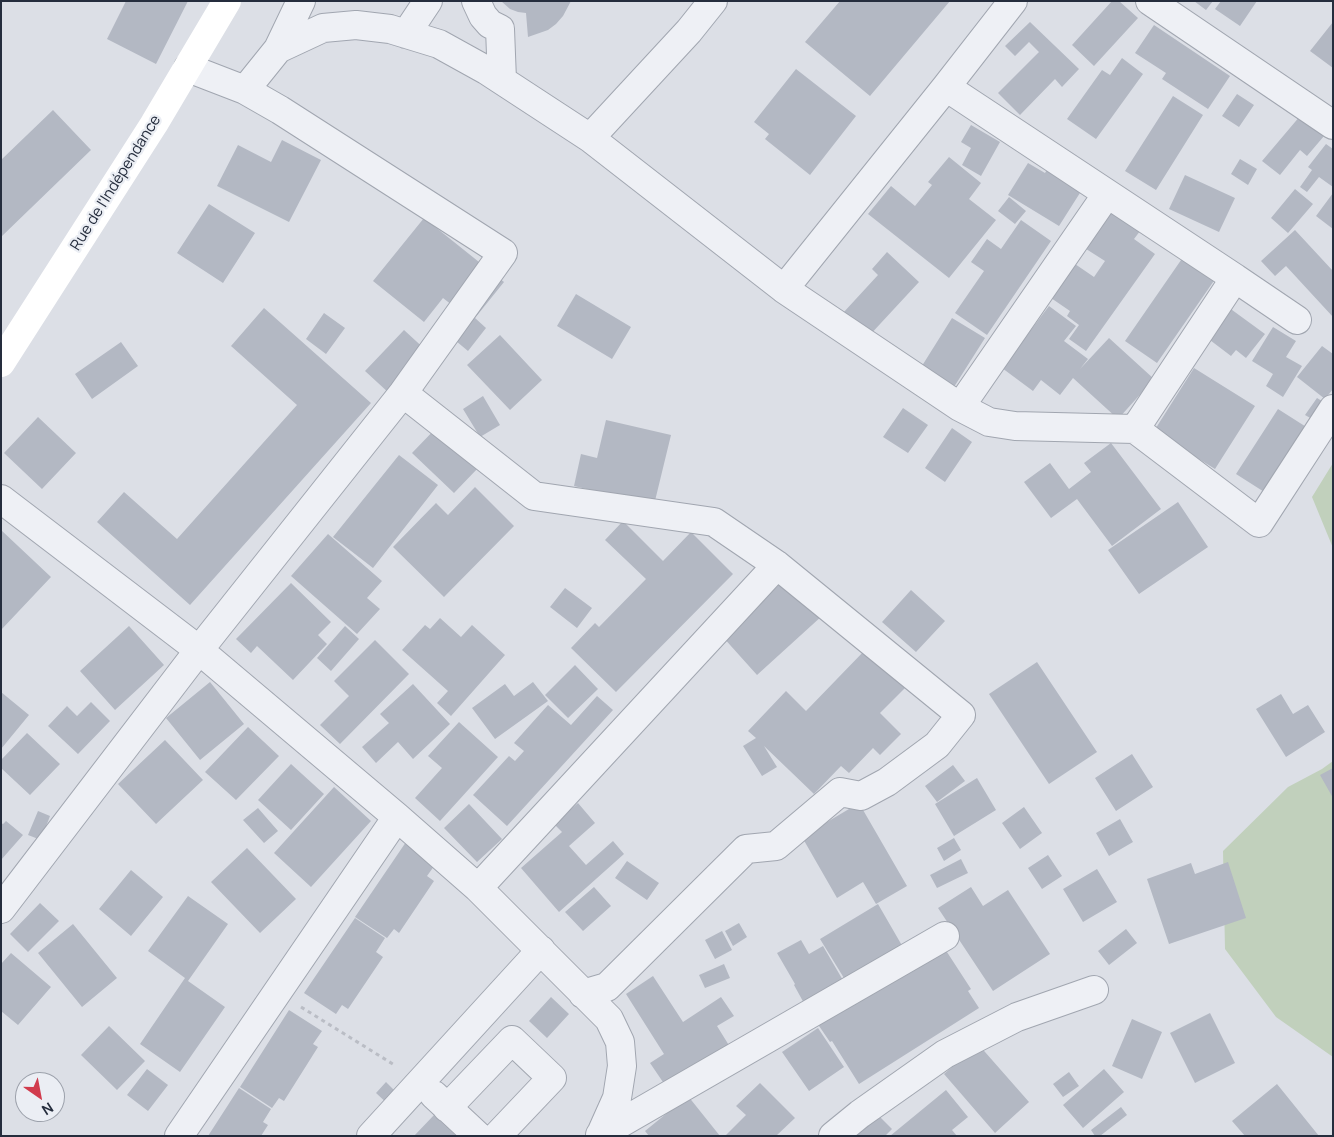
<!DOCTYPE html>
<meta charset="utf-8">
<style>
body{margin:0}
#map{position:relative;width:1334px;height:1137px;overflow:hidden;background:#dcdfe6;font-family:Manrope,sans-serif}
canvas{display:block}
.frame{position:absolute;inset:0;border:2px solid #252d3d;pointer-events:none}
.north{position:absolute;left:15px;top:1072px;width:50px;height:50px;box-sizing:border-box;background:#ebeef4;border:1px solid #9ca1ab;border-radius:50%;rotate:147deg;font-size:14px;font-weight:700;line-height:20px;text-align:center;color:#252d3d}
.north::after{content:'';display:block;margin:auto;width:18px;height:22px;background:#d13b4d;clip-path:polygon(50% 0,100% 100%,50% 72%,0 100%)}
</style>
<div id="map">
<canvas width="1334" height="1137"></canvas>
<div class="frame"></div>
<div class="north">N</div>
</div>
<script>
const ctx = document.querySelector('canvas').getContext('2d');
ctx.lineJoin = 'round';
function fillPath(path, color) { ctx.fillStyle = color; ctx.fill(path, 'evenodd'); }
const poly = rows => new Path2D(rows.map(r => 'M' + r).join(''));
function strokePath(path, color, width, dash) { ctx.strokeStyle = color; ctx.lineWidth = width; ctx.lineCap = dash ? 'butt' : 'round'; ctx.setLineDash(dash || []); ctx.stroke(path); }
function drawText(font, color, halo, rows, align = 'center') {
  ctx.font = font + ' Manrope,sans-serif'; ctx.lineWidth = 4.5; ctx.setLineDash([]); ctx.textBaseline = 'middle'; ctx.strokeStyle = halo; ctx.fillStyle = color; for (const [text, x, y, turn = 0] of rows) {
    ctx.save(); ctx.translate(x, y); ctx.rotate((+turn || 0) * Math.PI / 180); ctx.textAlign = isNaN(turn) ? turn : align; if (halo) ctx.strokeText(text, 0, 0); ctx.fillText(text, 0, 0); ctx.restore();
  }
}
const green = poly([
 [1333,463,1333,548,1312,497],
 [1333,761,1333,1057,1276,1017,1225,949,1223,851,1288,787,1322,769]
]);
const building = poly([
 [126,1,188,1,156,64,107,39],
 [501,1,571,1,563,16,556,24,548,30,528,37,526,13,518,12,510,9],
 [840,1,950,1,870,96,805,42],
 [1112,1,1119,1,1138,18,1094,66,1072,45],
 [1194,1,1213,1,1206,10],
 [1221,1,1257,1,1240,26,1215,9],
 [1030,22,1079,69,1062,87,1055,79,1020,115,998,93,1039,52,1029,42,1015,56,1005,46],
 [1333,22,1333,68,1310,51],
 [1154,25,1230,76,1208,109,1162,79,1166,73,1135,53],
 [1122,58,1143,74,1096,139,1067,119,1102,70,1110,75],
 [796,69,856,116,810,175,765,139,769,134,754,122],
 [1237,94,1254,105,1239,127,1222,116],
 [1173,96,1203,115,1156,190,1125,171],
 [1306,109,1330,129,1307,156,1300,150,1280,175,1262,161],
 [53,110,91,150,1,237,1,160],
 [971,125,1000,142,981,176,962,165,971,148,961,142],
 [282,140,321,160,289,222,217,186,238,145,271,162],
 [1326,144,1333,149,1333,187,1319,177,1307,192,1300,187,1312,170,1308,167],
 [949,157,981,183,969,199,996,220,949,278,868,214,891,186,915,206,932,185,928,182],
 [1240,159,1257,169,1248,185,1231,174],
 [1028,163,1045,173,1051,163,1085,185,1059,226,1008,195],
 [1185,175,1235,198,1219,232,1169,209],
 [1295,189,1313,204,1288,233,1271,218],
 [1333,193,1333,229,1316,216],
 [1009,197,1026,211,1015,224,998,211],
 [1104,201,1143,227,1134,239,1155,254,1086,351,1069,339,1079,325,1067,316,1070,311,1051,298,1075,264,1094,277,1105,261,1083,247],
 [209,204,255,233,223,283,177,253],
 [424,218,504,282,475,318,486,328,468,351,450,336,466,316,443,298,424,322,373,281],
 [1021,220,1051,241,987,335,955,313,984,271,971,262,987,239,1001,249],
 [1295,230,1333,271,1333,317,1286,266,1275,276,1261,261],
 [1188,250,1220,272,1157,363,1125,341],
 [887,252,919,282,868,337,843,313,878,275,872,269],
 [576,294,631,327,612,359,557,326],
 [1049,306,1076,326,1064,341,1088,359,1080,369,1109,338,1154,379,1118,419,1073,378,1060,395,1041,380,1033,391,1002,368],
 [1228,307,1265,334,1246,358,1236,350,1231,356,1206,337],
 [264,308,371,403,190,605,97,522,124,492,177,539,297,405,231,346],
 [324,313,345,328,326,354,306,339],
 [952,318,985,338,947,398,915,377],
 [1273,327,1296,341,1286,357,1302,366,1283,397,1266,386,1273,374,1252,361],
 [404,330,441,364,402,405,365,371],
 [500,335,542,380,510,410,467,365],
 [121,342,138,366,92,399,75,374],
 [1322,346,1333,354,1333,389,1325,399,1297,377],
 [1194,368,1255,406,1215,469,1154,431],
 [483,396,500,425,480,437,463,409],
 [1317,398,1330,406,1319,423,1305,415],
 [903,408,928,425,908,453,883,437],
 [1278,409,1311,430,1269,495,1236,474],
 [38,417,76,453,42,489,4,453],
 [606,420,671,435,654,505,574,486,581,454,597,458],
 [438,426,479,467,454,493,412,453],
 [952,428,972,442,945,482,925,468],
 [1111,443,1161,509,1112,546,1077,499,1051,518,1024,482,1050,463,1069,489,1091,472,1084,463],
 [399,455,438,485,373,568,333,537],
 [475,487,514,526,444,597,393,547,436,503,448,515],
 [1178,502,1208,547,1139,594,1108,550],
 [623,521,663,561,691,532,733,574,616,692,571,648,595,623,599,627,646,579,605,540],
 [1,530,51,577,1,630],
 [328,534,382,581,367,598,380,609,357,634,291,576],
 [788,577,823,615,757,675,722,636],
 [291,583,331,622,318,635,327,644,293,680,257,646,251,653,236,639],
 [565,588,592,608,577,628,550,607],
 [911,590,945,621,916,652,882,622],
 [440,618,461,637,472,625,505,655,451,716,437,703,448,691,402,650,425,625,430,629],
 [129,626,164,665,115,710,80,671],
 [345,626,359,639,331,671,317,658],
 [375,640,409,674,340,744,320,725,349,696,334,681],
 [866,649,906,687,880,713,901,734,880,755,873,748,849,773,841,766,814,794,764,746,777,767,762,776,743,746,756,738,748,731,786,691,806,711],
 [1037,662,1097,752,1049,784,989,694],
 [575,665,598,689,568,718,545,695],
 [210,682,244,724,200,760,166,718],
 [533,682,548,701,495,739,472,708,505,684,514,696],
 [413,684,450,724,413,759,398,742,376,763,362,747,389,723,380,714],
 [1,692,29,715,1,749],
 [1281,694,1293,714,1308,705,1325,732,1286,757,1256,709],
 [597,696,613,710,507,826,473,795,509,756,515,761,524,751,514,743,548,705,571,725],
 [91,702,110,721,78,754,48,726,67,706,77,716],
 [459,722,498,757,440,821,415,798,442,768,428,756],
 [248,727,279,756,236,800,205,772],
 [27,733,60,764,30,795,1,768,1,760],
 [165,740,203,780,156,824,118,784],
 [1132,754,1153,787,1116,811,1095,778],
 [291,764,324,794,291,830,258,800],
 [953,765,965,781,937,802,925,786],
 [1333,768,1333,798,1320,775],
 [977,778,996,810,954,836,935,804],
 [334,787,371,821,311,887,274,853],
 [578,803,595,823,569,846,586,865,613,841,624,854,559,912,521,868,562,832,554,824],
 [859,803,907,886,876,904,863,882,837,898,802,837],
 [469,804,502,839,477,862,444,828],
 [1024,807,1042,833,1020,849,1002,823],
 [258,808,278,831,264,843,243,820],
 [38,811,50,816,41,840,28,835],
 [1120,819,1133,842,1109,856,1096,833],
 [6,821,23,835,1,860,1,823,3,824],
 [954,838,961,850,944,861,937,848],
 [406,842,437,862,427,876,434,881,399,933,394,929,387,938,355,917],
 [247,848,296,899,260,933,211,882],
 [1048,855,1062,876,1042,889,1028,868],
 [961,859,968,873,937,888,930,875],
 [627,861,659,883,647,900,615,878],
 [1228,862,1246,918,1169,944,1147,879,1191,863,1195,874],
 [1097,869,1117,902,1083,922,1063,889],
 [131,870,163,897,131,936,99,909],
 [594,887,611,906,583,931,565,912],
 [971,887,983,906,1008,890,1050,954,993,991,938,908],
 [188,896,228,924,188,981,225,1007,180,1072,140,1044,185,978,148,951],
 [40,903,59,921,28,952,10,934],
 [878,904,904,949,847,983,820,939],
 [355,918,385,938,376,952,383,957,348,1009,342,1005,336,1014,304,993],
 [739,923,747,937,733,946,725,931],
 [73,924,117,978,82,1007,38,953],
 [1126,929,1137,943,1109,965,1098,951],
 [722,931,732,950,715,959,705,940],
 [801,940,809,954,823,946,844,982,805,1005,794,985,795,984,777,953],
 [945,949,971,989,968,991,979,1008,859,1084,832,1041,830,1042,817,1023],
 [11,953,51,987,18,1025,1,1011,1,964],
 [724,964,730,978,705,988,699,975],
 [653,976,683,1022,721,997,734,1016,717,1026,730,1047,667,1088,650,1063,664,1054,626,994],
 [551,997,569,1014,547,1038,529,1021],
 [289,1010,322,1031,313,1044,318,1047,284,1101,279,1098,272,1108,240,1087],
 [1210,1013,1235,1063,1195,1083,1170,1033],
 [1132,1019,1162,1032,1142,1079,1112,1066],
 [109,1026,145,1061,117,1090,81,1055],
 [818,1028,844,1067,809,1091,782,1052],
 [978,1044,1029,1102,995,1133,944,1074],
 [147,1069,168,1085,148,1111,127,1095],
 [1104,1069,1124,1092,1083,1128,1063,1105],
 [1069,1072,1079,1086,1063,1097,1053,1084],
 [386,1082,400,1096,390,1106,376,1093],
 [760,1083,795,1118,776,1136,725,1136,746,1115,736,1106],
 [1277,1084,1319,1136,1245,1136,1232,1121],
 [239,1088,271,1109,263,1122,268,1125,261,1136,208,1136],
 [946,1090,968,1117,952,1130,957,1136,890,1136],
 [688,1096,720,1136,649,1136,645,1131],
 [1121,1107,1127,1115,1100,1136,1095,1136,1091,1130],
 [872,1109,892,1129,885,1136,843,1136],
 [434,1115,456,1136,414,1136]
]);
const path = poly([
 [301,1007,396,1066]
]);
const street = poly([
 [476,1,483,16,490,24,500,29,502,80],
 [1150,1,1333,125],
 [406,34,428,1],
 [278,49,323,28,356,25,390,29,439,44,486,70,590,138,784,289,960,407,989,422,1015,426,1135,429,1259,523,1333,409],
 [946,87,1235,278,1135,429],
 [245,90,278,49,301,1],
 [590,138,689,31,713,1],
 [1235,278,1297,320],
 [784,289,946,87,1013,1],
 [403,393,534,496,714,522,777,565,961,715,937,745,887,782,861,796,840,792,776,846,746,849,607,987,583,994],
 [960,407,1107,194],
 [1,499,199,650,397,817,478,888,609,1019,620,1042,622,1066,617,1098,600,1136],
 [478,888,777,565],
 [1,909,199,650,403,393,503,253,280,110,245,90,188,68],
 [434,1095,478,1136],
 [447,1108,512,1040,552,1078,497,1136],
 [600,1135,945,936],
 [179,1136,397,817],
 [371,1136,541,950],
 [833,1136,860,1114,945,1054,1017,1017,1094,990]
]);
const secondary = poly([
 [1,363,154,124,227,1]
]);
const streetNames = [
 ["Rue de l'Indépendance",116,183,-58]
];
fillPath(green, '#c1d0bc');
fillPath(building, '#b3b8c3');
strokePath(street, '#a1a6b0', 30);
strokePath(path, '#babdc5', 3, [4, 4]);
strokePath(street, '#eef0f5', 28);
strokePath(secondary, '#fff', 28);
drawText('15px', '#252d3d', '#ebeef4', streetNames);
</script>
